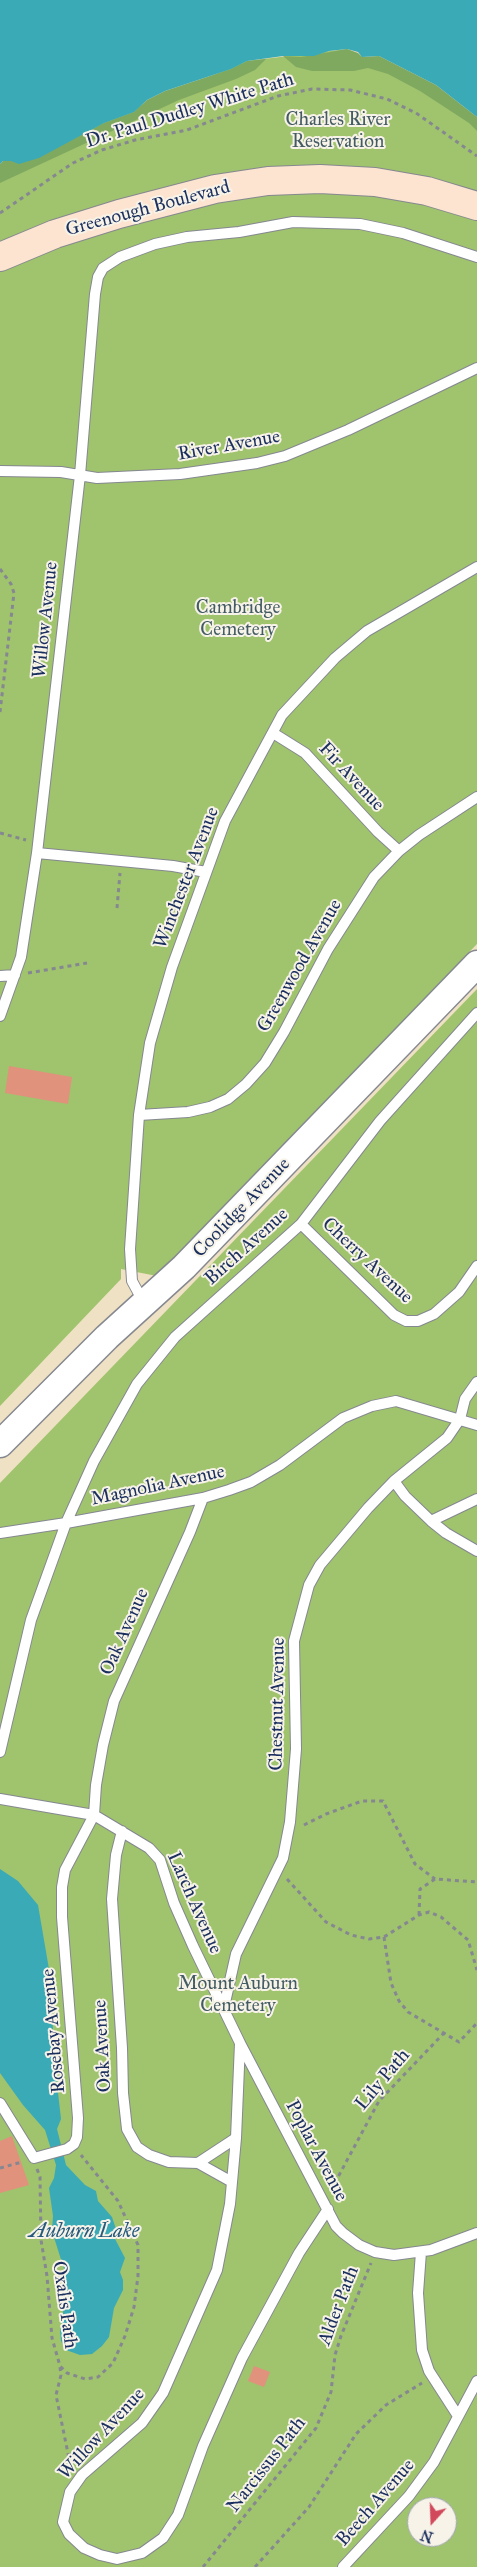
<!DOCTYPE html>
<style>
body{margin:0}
#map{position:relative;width:477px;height:2567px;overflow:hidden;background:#efe1c3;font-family:"IM FELL Great Primer",serif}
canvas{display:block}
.north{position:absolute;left:407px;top:2497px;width:50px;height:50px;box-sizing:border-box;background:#f7f3e8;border:1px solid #9fa5b1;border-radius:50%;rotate:200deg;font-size:14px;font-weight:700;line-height:20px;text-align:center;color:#1b2f5e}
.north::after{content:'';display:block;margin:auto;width:18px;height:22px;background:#d1495b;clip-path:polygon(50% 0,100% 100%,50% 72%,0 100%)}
</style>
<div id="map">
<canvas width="477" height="2567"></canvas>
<div class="north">N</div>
</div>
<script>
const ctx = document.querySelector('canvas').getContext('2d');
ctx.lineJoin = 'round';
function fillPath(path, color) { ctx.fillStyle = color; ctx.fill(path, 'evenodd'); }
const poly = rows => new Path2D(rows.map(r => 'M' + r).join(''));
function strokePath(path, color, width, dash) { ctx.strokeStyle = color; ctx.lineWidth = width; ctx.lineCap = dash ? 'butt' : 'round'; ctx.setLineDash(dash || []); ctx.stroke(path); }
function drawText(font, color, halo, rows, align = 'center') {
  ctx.font = font + ' "IM FELL Great Primer",serif'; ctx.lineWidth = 4; ctx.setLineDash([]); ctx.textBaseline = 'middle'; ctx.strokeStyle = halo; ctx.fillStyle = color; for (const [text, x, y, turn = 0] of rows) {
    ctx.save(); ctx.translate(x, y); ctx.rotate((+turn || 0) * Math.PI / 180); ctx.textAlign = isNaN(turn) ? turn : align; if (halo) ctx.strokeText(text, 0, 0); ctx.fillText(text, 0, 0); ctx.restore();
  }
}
const green = poly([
 [347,49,453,100,477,117,477,944,157,1276,121,1269,121,1279,0,1406,0,164,247,61],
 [477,989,477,2567,0,2567,0,1483],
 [417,2507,447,2507,447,2537,417,2537]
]);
const forest = poly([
 [347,49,358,53,362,57,379,56,436,85,477,117,477,131,469,123,420,91,388,74,368,68,354,71,312,71,296,67,283,56,301,57],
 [266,59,255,70,236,79,179,100,0,183,0,164,3,161,54,149,104,123,134,112,147,100,165,91,231,69,247,61]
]);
const water = poly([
 [0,0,477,0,477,117,436,85,379,56,362,57,358,52,347,49,329,51,314,56,283,56,247,61,231,69,165,91,147,100,134,112,104,123,39,158,19,164,11,161,3,161,0,164],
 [0,1869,18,1881,38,1905,50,1975,55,2066,61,2119,57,2129,66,2165,85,2185,96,2191,98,2201,112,2217,116,2229,114,2237,125,2258,120,2272,123,2280,123,2290,114,2308,109,2337,102,2346,92,2354,80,2355,66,2350,61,2341,60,2331,63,2316,64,2269,52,2231,53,2216,49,2188,54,2178,56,2165,45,2130,23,2105,0,2073]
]);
const building = poly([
 [9,1066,72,1077,68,1104,5,1093],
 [12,2136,29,2185,0,2193,0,2141],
 [254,2366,270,2372,264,2387,248,2381]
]);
const path = poly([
 [0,213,73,163,102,150,135,140,187,130,278,96,312,89,350,90,387,99,416,113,477,156],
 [0,569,11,584,14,593,0,712],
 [0,833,26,840],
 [117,908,120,873],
 [28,973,87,963],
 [304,1825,326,1814,362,1801,383,1801,415,1864,435,1879],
 [287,1879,326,1922,351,1935,369,1939,384,1937,419,1915,429,1912,441,1917,468,1940,477,1970],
 [419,1915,420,1889,435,1879,477,1882],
 [384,1937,391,1983,399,2001,408,2012,459,2042,477,2023],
 [0,2168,22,2162],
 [37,2169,40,2177,41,2240,47,2276,52,2338,60,2366,67,2373,85,2379,98,2377,113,2363,125,2336,134,2307,138,2276,138,2245,118,2201,81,2155],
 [331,2190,379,2101,443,2034],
 [60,2367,61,2375,56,2395,71,2468],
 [203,2567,316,2428,331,2392,335,2355,341,2336,371,2263],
 [255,2567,309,2507,356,2434,386,2405,422,2383]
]);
const service = poly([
 [0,471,61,472,97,478,180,474,257,463,285,456,348,430,477,368],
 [273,733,305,753,378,832,399,851],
 [37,853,173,866,206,872],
 [0,976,15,975],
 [0,1016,21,957,37,853,80,475,95,294,98,277,103,268,120,257,155,244,187,237,239,232,293,222,360,224,403,233,477,257],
 [139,1115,188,1112,210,1107,228,1099,246,1084,265,1063,284,1032,328,949,374,877,399,851,419,835,477,797],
 [301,1224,394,1315,406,1321,418,1321,434,1314,459,1292,477,1266],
 [144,1303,132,1281,130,1249,139,1115,150,1043,172,967,225,821,282,715,335,658,367,631,477,567],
 [394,1481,405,1496,431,1521,446,1533,477,1551],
 [431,1521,477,1499],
 [0,1533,66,1523,203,1498,229,1490,251,1482,280,1465,343,1418,372,1406,396,1401,477,1425],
 [0,1752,31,1620,66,1523,94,1461,137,1384,175,1337,301,1224,380,1121,477,1013],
 [0,1799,94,1815,149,1848,160,1860,174,1903,193,1946,240,2043,336,2226,343,2233,359,2245,375,2252,394,2255,431,2250,477,2233],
 [122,1831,116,1855,112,1899,122,2048,123,2093,127,2129,137,2147,149,2155,169,2162,198,2163,236,2138],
 [224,2007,236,1954,283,1858,290,1822,296,1749,294,1641,309,1585,320,1565,368,1508,394,1481,447,1438,460,1419,465,1399,477,1382],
 [240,2043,236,2138,230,2204,217,2270,163,2393,142,2423,82,2475,70,2492,63,2522,69,2534,84,2548,100,2555,117,2559,142,2553,163,2538,178,2515,203,2446,242,2358,299,2253,328,2209],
 [0,2103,34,2158,67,2149,74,2144,77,2137,78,2118,62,1917,62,1887,65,1870,94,1815,96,1785,103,1745,114,1701,190,1532,203,1498],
 [198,2163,232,2182],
 [421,2252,418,2293,422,2350,429,2371,458,2416],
 [343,2567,409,2496,434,2462,477,2381]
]);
const tertiary = poly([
 [0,1444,107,1337,184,1267,477,964]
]);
const secondary = poly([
 [0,257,55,234,119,214,215,189,268,181,320,179,375,182,427,191,477,206]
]);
const streetNames = [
 ["Dr. Paul Dudley White Path",190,111,-17],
 ["Greenough Boulevard",148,209,-15],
 ["River Avenue",229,446,-10],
 ["Willow Avenue",46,620,-84],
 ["Fir Avenue",351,777,47],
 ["Winchester Avenue",187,878,-69],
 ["Greenwood Avenue",300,966,-60],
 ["Coolidge Avenue",242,1208,-46],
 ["Birch Avenue",247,1247,-42],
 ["Cherry Avenue",367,1261,43],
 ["Magnolia Avenue",158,1486,-12],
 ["Oak Avenue",125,1632,-66],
 ["Chestnut Avenue",278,1704,-89],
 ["Larch Avenue",194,1903,66],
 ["Rosebay Avenue",54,2031,-95],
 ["Oak Avenue",103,2046,-93],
 ["Lily Path",383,2080,-50],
 ["Poplar Avenue",316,2151,62],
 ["Oxalis Path",64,2305,82],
 ["Alder Path",339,2306,-69],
 ["Willow Avenue",102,2434,-47],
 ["Narcissus Path",267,2465,-52],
 ["Beech Avenue",376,2503,-49]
];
const parkNames = [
 ["Charles River",338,120],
 ["Reservation",338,142],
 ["Cambridge",238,608],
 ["Cemetery",238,630],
 ["Mount Auburn",238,1984],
 ["Cemetery",238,2006]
];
const waterNames = [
 ["Auburn Lake",84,2232]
];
fillPath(green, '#a0c36d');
fillPath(forest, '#80a960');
fillPath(water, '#3aaab7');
fillPath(building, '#e0927d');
strokePath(service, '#858890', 12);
strokePath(tertiary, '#858890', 29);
strokePath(secondary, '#858890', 30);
strokePath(path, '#858890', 3, [4, 4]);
strokePath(service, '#fff', 10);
strokePath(tertiary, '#fff', 26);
strokePath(secondary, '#fde4d0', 28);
drawText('19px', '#1b2f5e', '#f7f3e8', streetNames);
drawText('19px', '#435b62', '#f7f3e8', parkNames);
drawText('italic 20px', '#265a7d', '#f7f3e8', waterNames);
</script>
